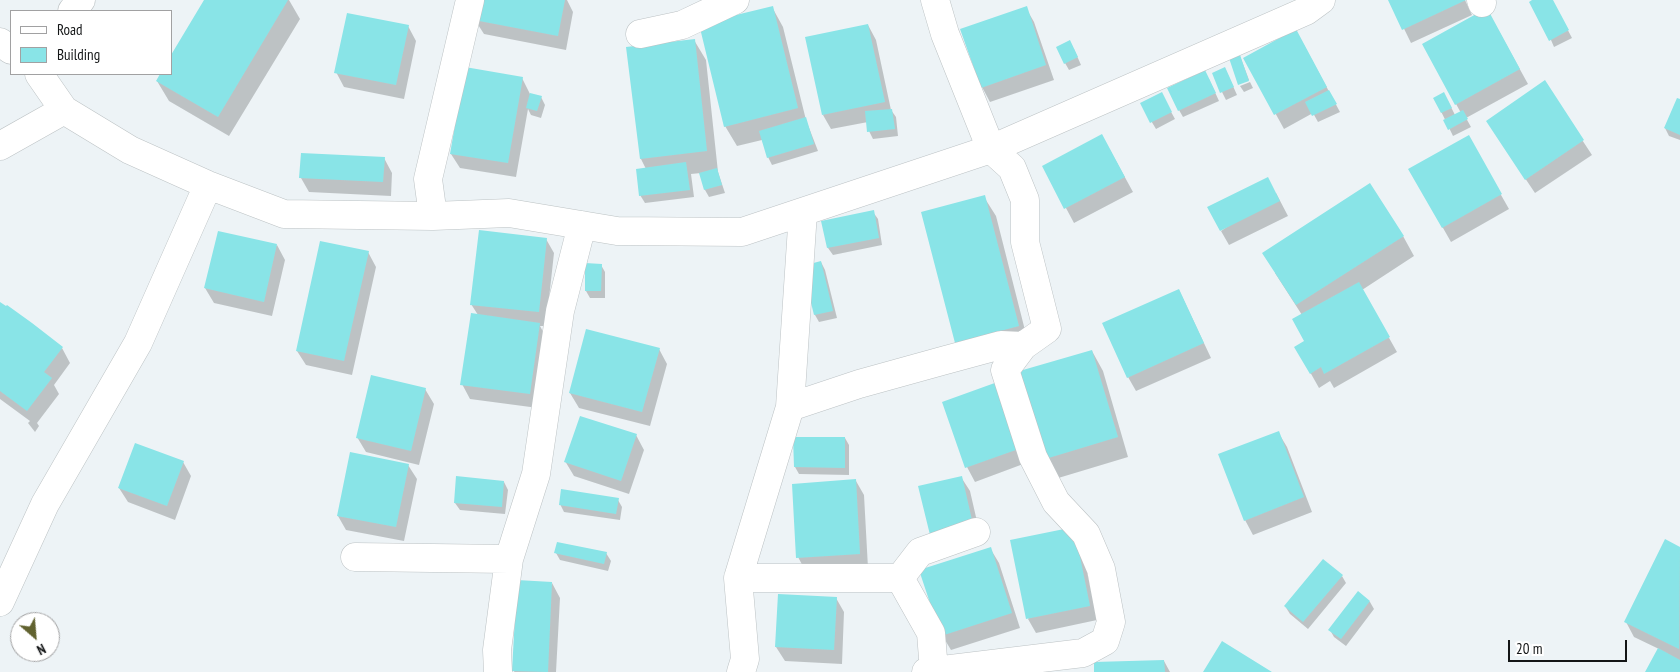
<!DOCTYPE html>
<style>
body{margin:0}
#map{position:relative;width:1680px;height:672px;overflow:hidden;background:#edf3f6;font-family:"PT Sans Narrow",sans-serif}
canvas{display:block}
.legend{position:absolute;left:10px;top:10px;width:162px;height:65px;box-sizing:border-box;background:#fff;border:1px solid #a1a1a2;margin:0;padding:6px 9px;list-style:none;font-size:15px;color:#131516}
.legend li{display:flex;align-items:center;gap:10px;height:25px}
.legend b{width:25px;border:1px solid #a1a1a2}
.north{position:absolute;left:10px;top:612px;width:50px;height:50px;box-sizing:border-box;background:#fff;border:1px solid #a1a1a2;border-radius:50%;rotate:153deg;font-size:14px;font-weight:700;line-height:20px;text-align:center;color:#131516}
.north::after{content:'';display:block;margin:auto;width:18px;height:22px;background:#61622f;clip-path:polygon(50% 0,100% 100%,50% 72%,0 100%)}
.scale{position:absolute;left:1508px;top:640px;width:119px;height:22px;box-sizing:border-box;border:2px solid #131516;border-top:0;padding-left:6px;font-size:15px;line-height:18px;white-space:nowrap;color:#131516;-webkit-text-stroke:4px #fff;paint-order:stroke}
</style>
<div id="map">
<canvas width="1680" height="672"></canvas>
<ul class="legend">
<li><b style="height:6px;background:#fff"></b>Road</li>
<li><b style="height:14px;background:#89e4e7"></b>Building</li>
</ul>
<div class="north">N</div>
<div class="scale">20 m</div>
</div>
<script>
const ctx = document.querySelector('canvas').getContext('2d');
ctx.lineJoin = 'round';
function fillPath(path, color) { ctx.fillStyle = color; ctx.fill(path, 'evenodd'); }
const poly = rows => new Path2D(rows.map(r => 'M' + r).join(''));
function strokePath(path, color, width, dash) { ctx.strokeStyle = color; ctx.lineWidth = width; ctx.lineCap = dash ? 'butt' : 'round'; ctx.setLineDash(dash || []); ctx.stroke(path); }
const shadow = poly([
 [205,0,289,0,300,19,229,136,169,101,157,81,161,74,171,74],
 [479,0,567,0,573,12,566,50,484,34,475,20],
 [1390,0,1465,0,1472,15,1411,43],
 [1534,0,1552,0,1572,38,1554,47],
 [772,7,783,27,806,120,818,151,772,165,768,157,762,140,737,146,725,126],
 [1026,8,1034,22,1054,80,990,102,982,87],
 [1495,24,1528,84,1466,118,1471,127,1453,136,1435,99,1448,101,1455,115,1461,113,1423,44],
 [868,25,876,40,891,110,896,117,898,136,873,139,869,131,868,122,831,129,823,115],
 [408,26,416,41,404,99,344,87,336,72],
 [694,40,706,60,718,172,725,193,709,197,705,190,701,173,691,174,694,197,645,203,640,195,646,169,641,159,628,48],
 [1304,45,1340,112,1318,122,1313,113,1284,129,1245,58],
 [1074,49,1081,65,1069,70,1065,63],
 [1240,56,1249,80,1239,83],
 [1225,68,1237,95,1226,100,1213,74],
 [522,78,530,94,541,97,545,105,541,118,531,115,528,109,516,177,460,168,451,154],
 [1209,79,1219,101,1183,117,1179,110],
 [1250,82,1253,88,1244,92,1240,86],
 [1544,82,1592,155,1535,193,1496,135],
 [1680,100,1680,140,1669,136,1665,128],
 [1165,101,1175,119,1156,129,1141,104],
 [1468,137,1509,209,1451,242,1410,170],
 [1110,150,1133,192,1074,223,1044,167],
 [384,158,392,173,391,196,309,192,301,178],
 [1276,193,1288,216,1229,245,1221,231],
 [984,197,996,216,1029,346,967,362,956,342],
 [873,212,878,219,882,245,833,255,828,248,823,222],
 [1403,236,1414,256,1362,290,1397,352,1334,388,1330,381,1319,388,1296,347,1306,341,1302,315,1275,273],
 [546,239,554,253,546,326,540,326,547,339,538,408,470,399,462,384,478,315,471,304],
 [277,245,285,260,272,316,214,303,205,288],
 [368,252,376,267,352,375,306,365,297,351],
 [821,262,825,270,837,318,819,322,815,315,803,267],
 [601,265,605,272,605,298,590,298,586,291],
 [1179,290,1211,358,1136,391,1128,377],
 [0,304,31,324,62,348,70,363,54,385,59,394,37,423,39,426,35,432,28,423,30,421,0,399],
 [659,349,667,364,650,426,579,408,570,393],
 [1092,351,1103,371,1128,457,1055,479,1043,459],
 [1002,381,1034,460,975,482,967,467],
 [425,389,434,404,419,465,366,452,357,437],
 [1278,432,1287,447,1312,512,1253,535,1245,520],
 [636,435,644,450,629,494,574,476,565,461],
 [845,438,849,445,849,475,799,474,795,467],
 [183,462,191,476,175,520,128,502,119,488],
 [408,465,417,479,404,541,346,530,338,516],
 [961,477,970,491,982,543,940,553],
 [856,481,864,495,868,568,806,572,798,557],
 [504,482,508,490,505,514,460,510,455,503],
 [618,500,622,507,620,520,564,512,560,504],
 [1666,541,1680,548,1680,672,1647,672,1659,649,1634,637,1626,622],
 [1081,543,1097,620,1036,633,1028,619],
 [990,548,999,563,1020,628,951,650,942,635],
 [556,553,606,553,611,561,608,571,560,560],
 [1342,576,1346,583,1308,629,1290,614,1285,606],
 [552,583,560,598,556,672,514,672],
 [1358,593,1370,602,1374,609,1346,646,1334,637,1330,630],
 [836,598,844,612,842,664,785,661,776,647],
 [1164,661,1170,672,1095,672]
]);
const building = poly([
 [204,0,288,0,218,117,156,81,160,74,171,74,171,55],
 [478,0,565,0,558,36,474,20],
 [1388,0,1466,0,1402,30],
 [1532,0,1553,0,1569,30,1549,41,1529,2],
 [773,6,798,108,724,127,699,24],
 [1027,6,1046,65,981,88,960,29],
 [1487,8,1520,69,1455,105,1422,44],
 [347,13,409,25,396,85,334,73],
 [868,24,885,102,822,115,805,37],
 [1296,29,1327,87,1274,115,1243,58],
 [695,39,707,151,640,159,626,47],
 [1070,40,1078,57,1064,64,1056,47],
 [1240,55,1249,81,1238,85,1229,58],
 [465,67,523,77,508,163,450,154],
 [1225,67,1234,87,1220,93,1212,73],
 [1205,70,1216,93,1178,111,1167,88],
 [1545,80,1584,140,1525,180,1486,121],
 [1329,90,1337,104,1312,116,1305,102],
 [1162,92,1172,112,1150,123,1140,103],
 [1444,92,1452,108,1441,113,1433,98],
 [530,93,542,96,537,111,526,108],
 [1677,98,1680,99,1680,135,1664,128],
 [892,109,895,129,867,132,865,111],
 [1463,110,1468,119,1448,130,1443,120],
 [806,117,814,144,767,158,759,131],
 [1102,134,1125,177,1064,209,1042,166],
 [1469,135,1502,194,1442,228,1408,169],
 [301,153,385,157,383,182,299,178],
 [686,162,690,190,639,196,636,169],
 [717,168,722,185,704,190,699,173],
 [1268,177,1280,201,1220,231,1207,207],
 [1370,183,1404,236,1296,305,1262,253],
 [985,195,1019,326,955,343,921,212],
 [874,210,879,238,827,248,821,221],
 [479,230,547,238,539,312,470,305],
 [218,231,277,244,264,302,204,288],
 [320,241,369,251,344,361,296,351],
 [821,261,833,311,814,315,802,266],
 [585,263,602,264,601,291,585,291],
 [1359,282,1390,337,1324,374,1321,367,1310,374,1294,347,1304,341,1292,319],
 [1179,289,1204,343,1127,378,1102,323],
 [0,302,6,306,7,305,32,323,63,347,44,372,52,378,27,411,0,391],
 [471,313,540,323,530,394,460,385],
 [586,329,660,348,642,412,569,393],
 [1092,350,1118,437,1042,460,1016,372],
 [371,375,426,388,411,451,356,438],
 [1003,380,1027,446,965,468,942,402],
 [580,416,637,434,621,481,564,462],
 [1279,431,1304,497,1244,521,1218,454],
 [793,437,845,437,845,468,794,467],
 [135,443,184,461,167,506,118,488],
 [350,452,409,464,396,527,337,516],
 [456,476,504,481,502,507,454,503],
 [962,476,974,529,931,539,918,486],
 [856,479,860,554,796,558,792,484],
 [561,489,619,498,616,514,559,505],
 [1074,527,1090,606,1026,619,1010,540],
 [1665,539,1680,547,1679,649,1624,622],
 [557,542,607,552,604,564,554,553],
 [991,547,1012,613,941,636,919,570],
 [1323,559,1343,575,1303,622,1284,606],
 [517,580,552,582,548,672,512,671],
 [1358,591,1370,601,1341,639,1328,630],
 [778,594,837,597,834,650,775,647],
 [1222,641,1272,672,1203,672],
 [1658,648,1680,660,1680,672,1645,672],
 [1164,660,1165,672,1094,672,1094,662]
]);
const street = poly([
 [1481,0,1482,3],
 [72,11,81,0],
 [640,34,682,25,735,0],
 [0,42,11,50],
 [39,74,64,110,130,150,208,185,284,214,433,216,509,213,617,231,742,232,991,149,1306,11,1321,0],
 [0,146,64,110],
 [433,216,428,179,470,0],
 [790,407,859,384,942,361,1001,345,1023,346],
 [355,557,509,559],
 [738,578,900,578,920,552,976,532],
 [900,578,931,633,934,671],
 [0,602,45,504,138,343,208,185],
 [498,672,497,650,509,559,536,474,560,311,582,225],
 [741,672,745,659,738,578,790,407,803,212],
 [926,672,1083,653,1105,641,1111,622,1101,569,1086,534,1056,502,1033,457,1005,370,1023,346,1047,329,1025,242,1025,200,1012,168,991,149,945,34,935,0]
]);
fillPath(shadow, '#0003');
fillPath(building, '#89e4e7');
strokePath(street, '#bcc2c4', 29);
strokePath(street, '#fff', 28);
</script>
